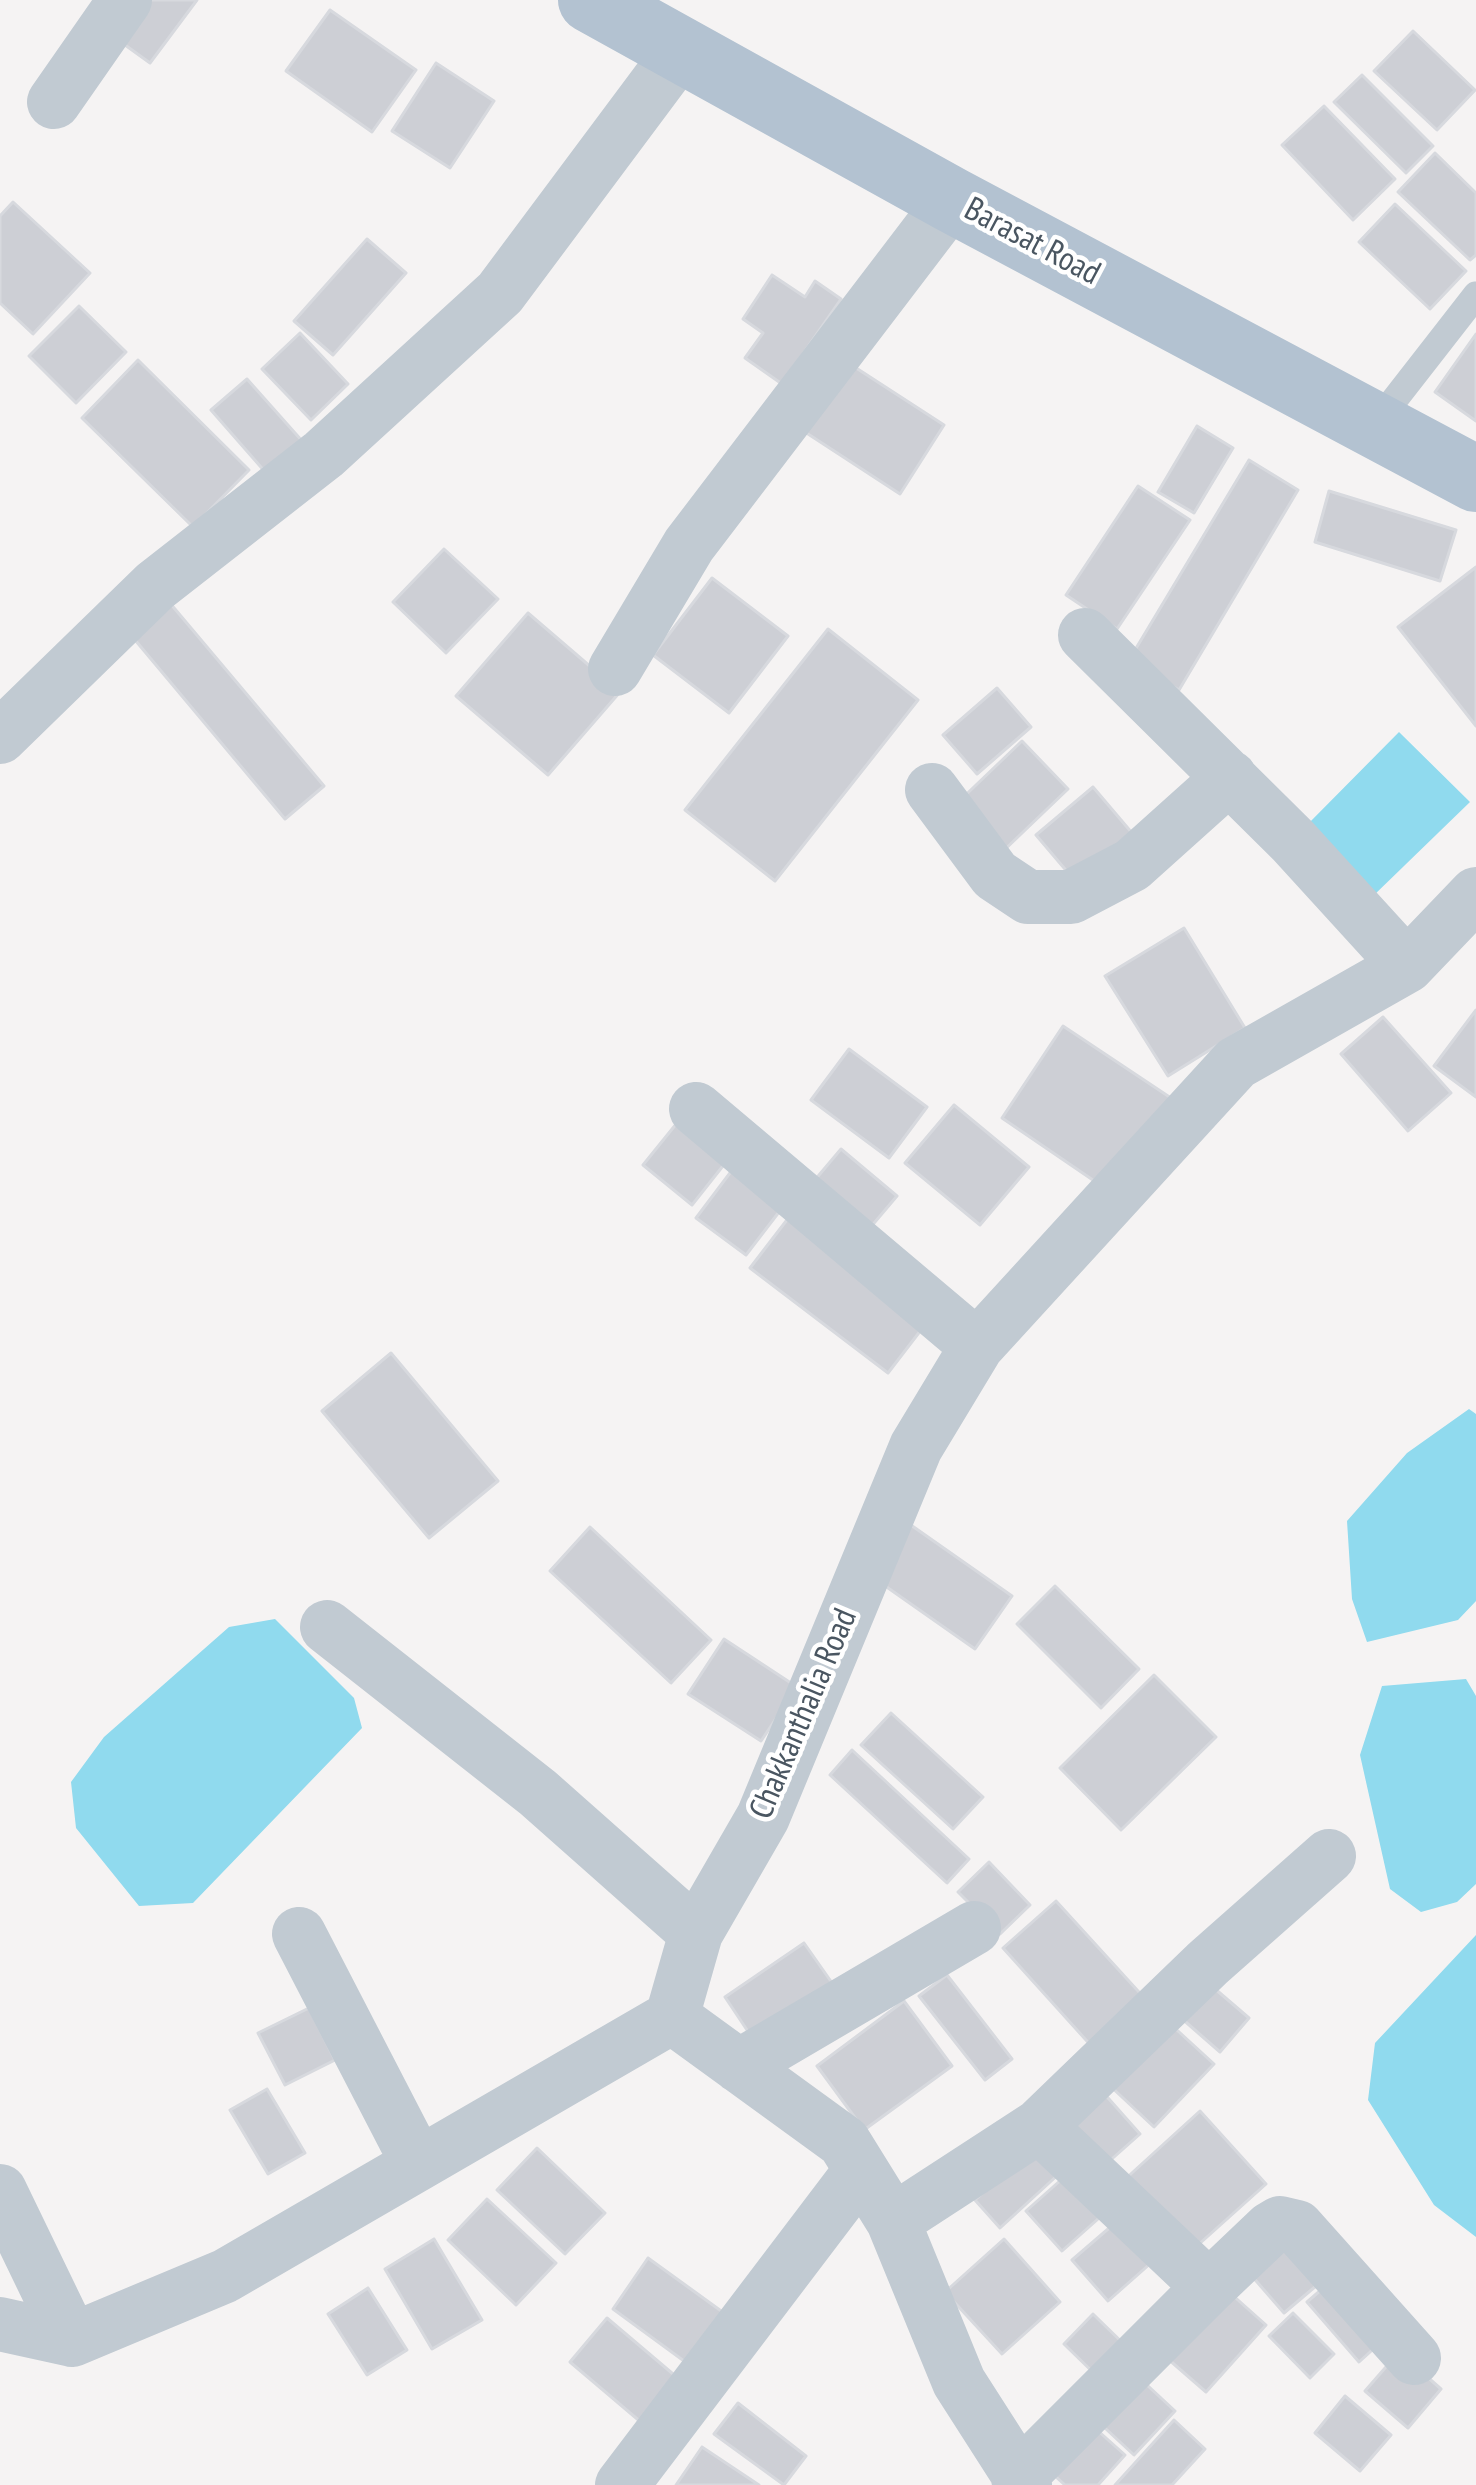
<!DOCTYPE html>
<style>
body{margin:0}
canvas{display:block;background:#f5f3f3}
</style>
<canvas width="1476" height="2485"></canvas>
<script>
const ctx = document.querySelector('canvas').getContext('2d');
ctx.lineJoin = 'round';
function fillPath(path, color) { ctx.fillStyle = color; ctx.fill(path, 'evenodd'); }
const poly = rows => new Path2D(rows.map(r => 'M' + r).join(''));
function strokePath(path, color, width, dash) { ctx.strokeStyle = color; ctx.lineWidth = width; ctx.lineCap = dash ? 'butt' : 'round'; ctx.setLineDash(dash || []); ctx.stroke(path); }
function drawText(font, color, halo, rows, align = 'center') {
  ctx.font = font + ' "PT Sans Narrow",sans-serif'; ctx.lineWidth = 9; ctx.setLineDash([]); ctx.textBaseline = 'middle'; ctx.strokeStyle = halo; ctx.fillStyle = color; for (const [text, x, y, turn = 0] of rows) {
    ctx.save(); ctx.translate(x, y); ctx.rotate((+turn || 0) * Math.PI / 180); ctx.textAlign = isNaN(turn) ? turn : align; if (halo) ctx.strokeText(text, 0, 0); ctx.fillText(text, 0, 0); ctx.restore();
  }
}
const water = poly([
 [1399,732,1470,802,1371,898,1306,826],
 [1469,1409,1476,1414,1476,1601,1458,1620,1367,1642,1352,1599,1347,1521,1407,1453],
 [275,1619,354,1698,362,1728,193,1903,139,1906,76,1828,71,1782,104,1737,229,1627],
 [1466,1679,1476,1696,1476,1884,1457,1902,1421,1912,1390,1889,1360,1755,1382,1686],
 [1476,1935,1476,2237,1434,2205,1368,2100,1375,2043]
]);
const building = poly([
 [130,0,197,0,150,63,107,32,130,0],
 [330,10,416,70,372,132,286,71,330,10],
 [1413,31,1475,90,1437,130,1374,71,1413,31],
 [436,63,494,101,450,168,392,131,436,63],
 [1362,75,1433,146,1406,173,1334,102,1362,75],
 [1324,106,1395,179,1353,220,1282,145,1324,106],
 [1435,153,1476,193,1476,255,1470,260,1398,192,1435,153],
 [13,202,90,273,33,334,0,303,0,216,13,202],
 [1395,204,1466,271,1430,309,1359,242,1395,204],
 [367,239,406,273,333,355,294,321,367,239],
 [772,275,805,297,815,281,841,299,782,384,745,358,763,333,743,319,772,275],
 [79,306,126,352,76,403,29,356,79,306],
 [300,333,348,384,311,420,262,369,300,333],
 [1476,334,1476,421,1435,392,1476,334],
 [138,360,249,470,193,527,82,418,138,360],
 [850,364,944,425,900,494,805,432,850,364],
 [247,379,303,442,267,474,211,410,247,379],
 [1197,426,1233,448,1194,513,1158,492,1197,426],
 [1249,460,1298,490,1179,690,1129,660,1249,460],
 [1138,486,1190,520,1117,629,1066,595,1138,486],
 [1329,491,1456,530,1440,581,1315,542,1329,491],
 [444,549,498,599,446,653,393,602,444,549],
 [1476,567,1476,726,1398,627,1476,567],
 [712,578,788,636,729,713,653,655,712,578],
 [164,596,324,786,285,819,125,628,164,596],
 [528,613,620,692,548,775,456,696,528,613],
 [828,629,918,700,775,881,685,810,828,629],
 [997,688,1031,727,977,774,943,735,997,688],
 [1022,741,1068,789,998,856,952,808,1022,741],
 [1093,787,1138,840,1081,888,1036,835,1093,787],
 [1184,928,1245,1028,1168,1076,1105,976,1184,928],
 [1476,1010,1476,1097,1434,1066,1476,1010],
 [1383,1017,1451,1093,1408,1131,1341,1054,1383,1017],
 [1063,1026,1171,1098,1109,1191,1002,1118,1063,1026],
 [849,1049,927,1107,889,1158,811,1100,849,1049],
 [954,1105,1029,1167,980,1225,905,1163,954,1105],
 [681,1118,730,1157,692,1205,643,1165,681,1118],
 [841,1149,897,1196,858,1242,803,1194,841,1149],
 [739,1161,789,1199,746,1255,696,1218,739,1161],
 [793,1212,931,1317,888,1373,750,1268,793,1212],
 [391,1353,498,1481,429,1538,322,1411,391,1353],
 [908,1523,1012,1596,975,1649,871,1576,908,1523],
 [590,1527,711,1640,671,1683,550,1571,590,1527],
 [1055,1586,1139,1669,1101,1708,1017,1624,1055,1586],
 [724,1639,797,1687,761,1741,688,1694,724,1639],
 [1154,1675,1216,1737,1121,1830,1060,1768,1154,1675],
 [891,1713,983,1797,953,1829,861,1745,891,1713],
 [852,1750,969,1859,947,1883,830,1775,852,1750],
 [989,1862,1030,1905,1000,1934,958,1892,989,1862],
 [1056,1901,1148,2002,1095,2050,1003,1948,1056,1901],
 [804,1943,837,1990,757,2045,725,1997,804,1943],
 [947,1975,1012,2059,985,2080,919,1996,947,1975],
 [1200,1976,1249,2018,1220,2052,1172,2010,1200,1976],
 [904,2001,952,2066,864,2130,817,2066,904,2001],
 [309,2008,335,2060,285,2085,258,2033,309,2008],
 [1166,2020,1214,2064,1154,2127,1107,2083,1166,2020],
 [267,2089,305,2153,268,2174,230,2110,267,2089],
 [1101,2090,1140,2134,1096,2173,1057,2130,1101,2090],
 [1200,2111,1266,2184,1188,2254,1122,2182,1200,2111],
 [1036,2145,1061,2172,1000,2228,975,2200,1036,2145],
 [537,2148,605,2213,565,2254,497,2190,537,2148],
 [1071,2171,1107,2211,1062,2251,1026,2211,1071,2171],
 [487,2199,556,2263,516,2305,448,2240,487,2199],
 [1115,2223,1151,2263,1108,2301,1072,2260,1115,2223],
 [1289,2229,1329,2275,1284,2313,1244,2267,1289,2229],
 [434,2239,482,2320,432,2349,385,2269,434,2239],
 [1004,2239,1060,2302,1002,2354,945,2292,1004,2239],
 [648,2258,735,2321,699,2372,613,2309,648,2258],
 [1329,2283,1380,2343,1359,2362,1307,2302,1329,2283],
 [1220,2284,1266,2325,1206,2392,1160,2352,1220,2284],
 [368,2288,407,2350,367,2375,328,2314,368,2288],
 [1293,2313,1334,2354,1310,2378,1269,2336,1293,2313],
 [1093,2314,1131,2351,1102,2381,1064,2344,1093,2314],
 [607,2318,686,2385,649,2429,570,2362,607,2318],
 [1399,2352,1441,2389,1408,2428,1365,2391,1399,2352],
 [1133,2372,1175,2411,1134,2455,1092,2416,1133,2372],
 [1345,2396,1391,2435,1360,2471,1315,2433,1345,2396],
 [738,2403,806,2456,784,2485,714,2434,738,2403],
 [1174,2420,1205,2449,1172,2485,1115,2485,1174,2420],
 [1087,2421,1125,2455,1098,2485,1065,2485,1045,2467,1087,2421],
 [702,2447,759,2485,676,2485,702,2447]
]);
const lane = poly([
 [1374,426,1476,295]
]);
const street = poly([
 [54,102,125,0],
 [1085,635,1293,841,1407,966],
 [615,669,689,545,952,200],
 [0,737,155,586,324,454,500,293,682,49],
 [932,790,995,875,1028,897,1071,897,1132,865,1230,777],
 [696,1109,977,1346],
 [327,1627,538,1793,696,1933],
 [299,1934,418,2164],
 [672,2017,844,2142,893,2221,959,2382,1025,2485],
 [739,2066,974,1928],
 [1039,2126,1209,2287,1270,2229,1280,2223,1297,2227,1414,2358],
 [0,2191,72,2340],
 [893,2221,1039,2126,1208,1963,1329,1856],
 [0,2324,72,2340,225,2276,672,2017,696,1933,763,1817,916,1447,977,1346,1236,1063,1407,966,1476,894],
 [1018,2478,1209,2287],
 [622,2485,861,2170]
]);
const primary = poly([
 [591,0,952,200,1476,479]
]);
const streetNames = [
 ["Barasat Road",1032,242,28],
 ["Chakkanthalia Road",804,1714,-67]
];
fillPath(water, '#90daee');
fillPath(building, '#cdcfd5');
strokePath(building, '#d7d9de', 3);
strokePath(lane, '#c1cad2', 27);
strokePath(street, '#c1cad2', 54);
strokePath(primary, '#b3c2d1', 66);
drawText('33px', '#4a5661', '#fff', streetNames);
</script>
